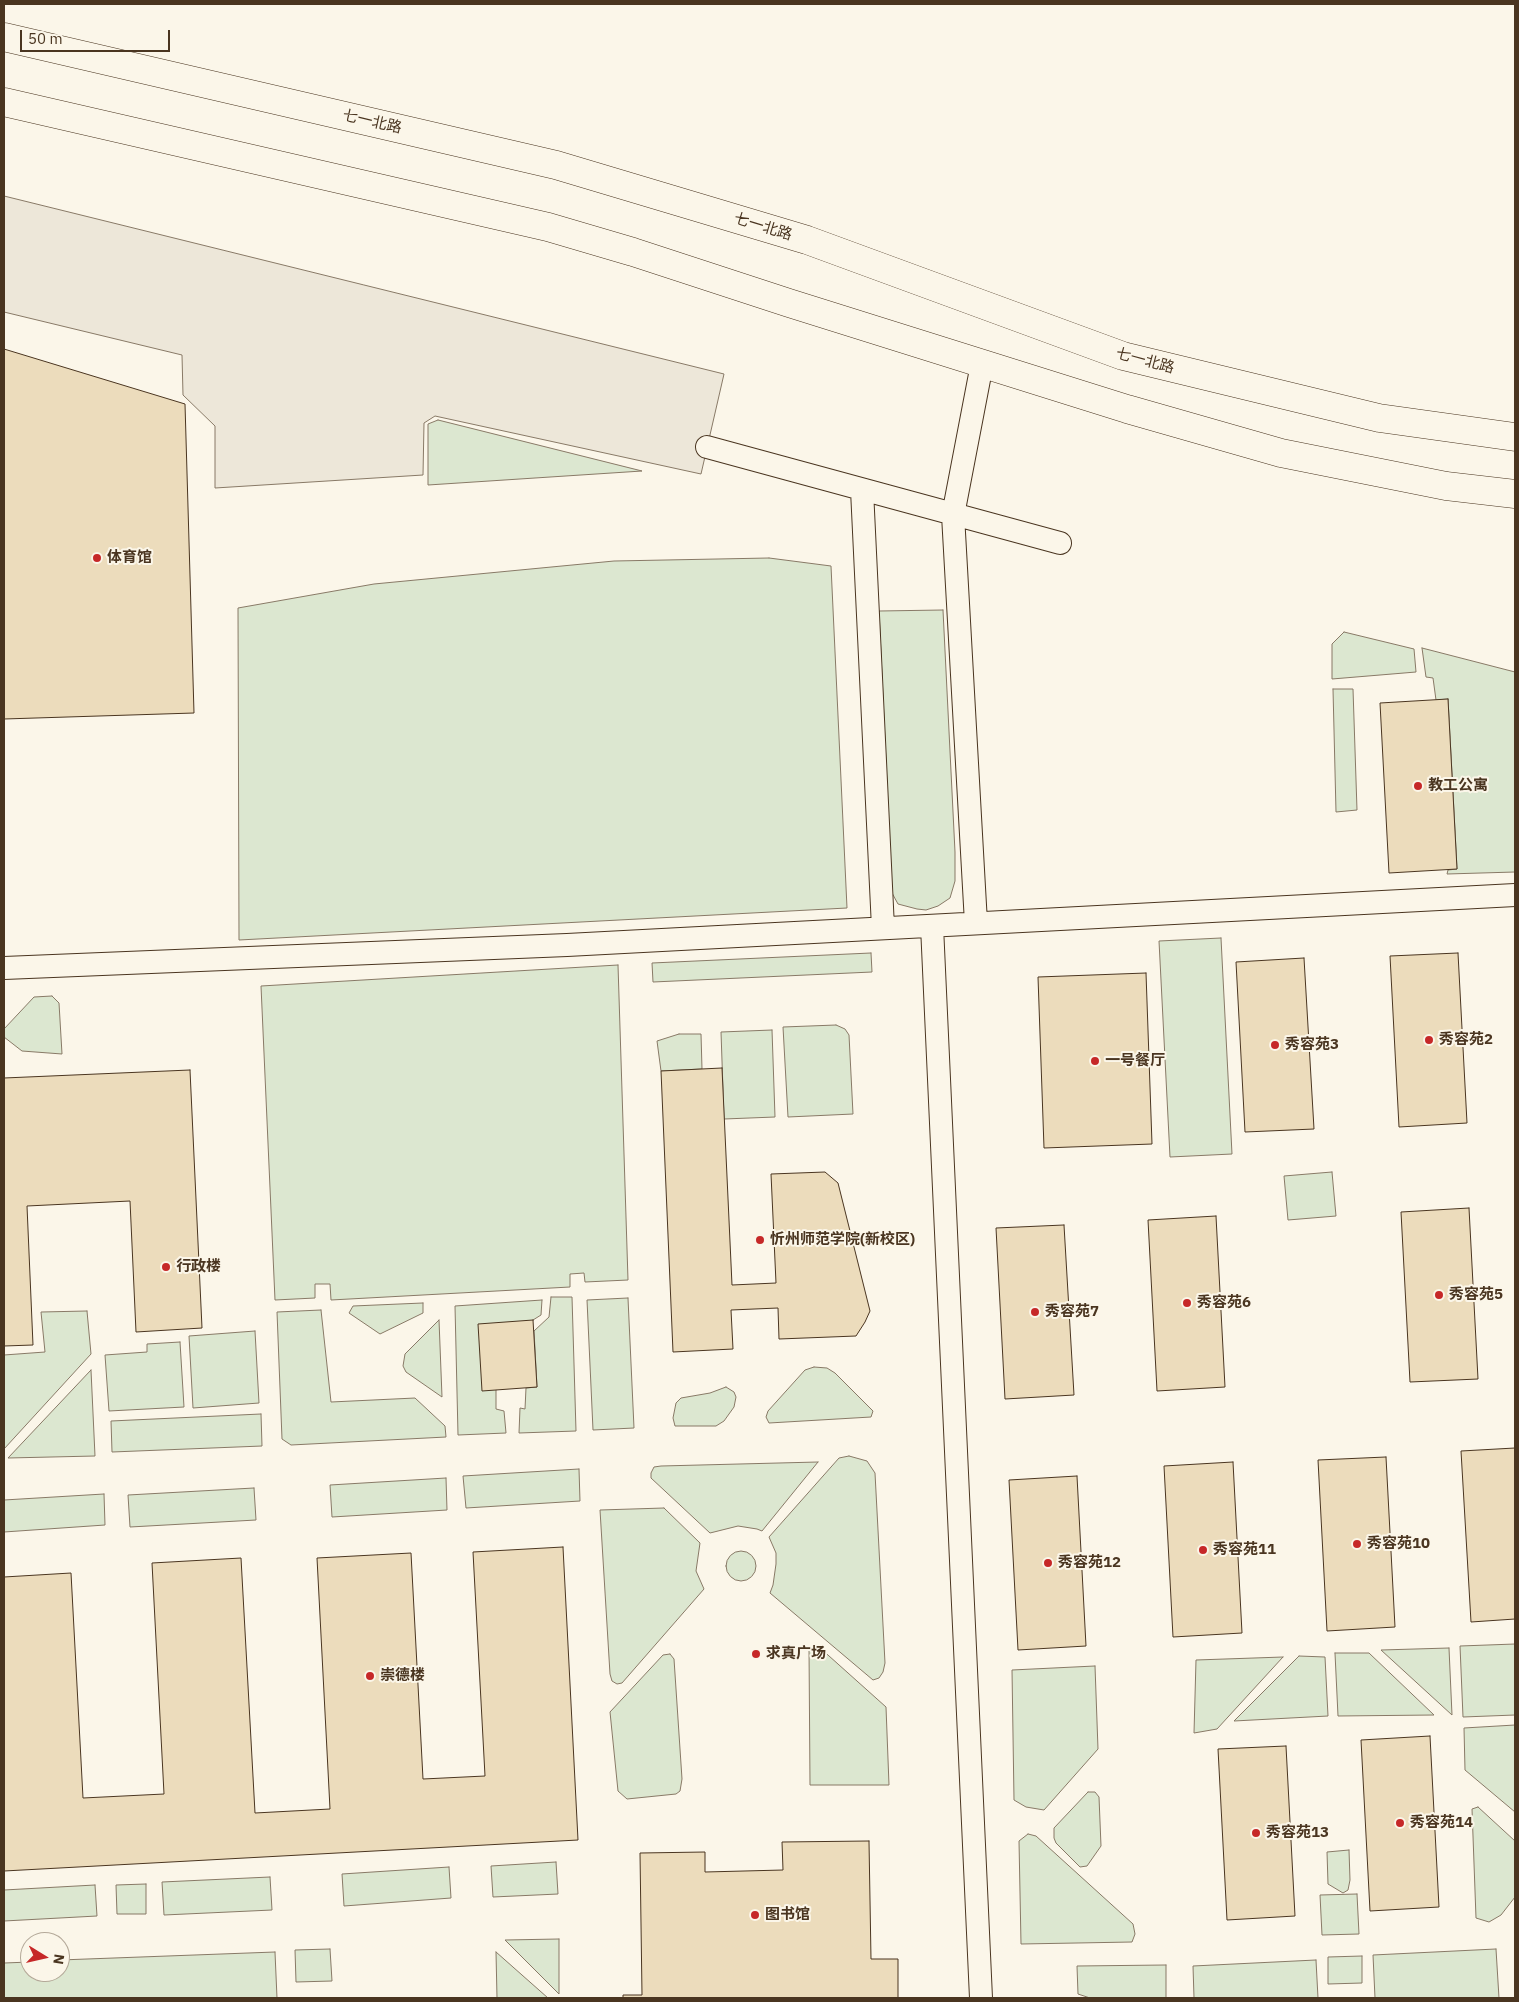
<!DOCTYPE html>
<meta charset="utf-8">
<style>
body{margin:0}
#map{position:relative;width:1519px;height:2002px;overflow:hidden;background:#fbf6e9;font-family:"IBM Plex Sans",sans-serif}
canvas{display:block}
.frame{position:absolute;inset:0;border:5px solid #4a3520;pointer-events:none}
.north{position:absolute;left:20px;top:1932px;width:50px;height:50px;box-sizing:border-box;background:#fbf6e9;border:1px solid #b4a999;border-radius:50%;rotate:99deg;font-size:14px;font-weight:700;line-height:20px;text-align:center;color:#4a3520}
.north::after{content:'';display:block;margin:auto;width:18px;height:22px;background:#c62828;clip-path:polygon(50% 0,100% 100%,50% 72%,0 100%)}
.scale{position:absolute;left:20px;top:30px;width:150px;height:22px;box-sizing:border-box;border:2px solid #4a3520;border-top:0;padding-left:6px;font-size:15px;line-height:18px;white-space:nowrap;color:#4a3520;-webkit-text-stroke:4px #fbf6e9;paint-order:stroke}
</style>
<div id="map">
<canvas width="1519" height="2002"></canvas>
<div class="frame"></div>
<div class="north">N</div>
<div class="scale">50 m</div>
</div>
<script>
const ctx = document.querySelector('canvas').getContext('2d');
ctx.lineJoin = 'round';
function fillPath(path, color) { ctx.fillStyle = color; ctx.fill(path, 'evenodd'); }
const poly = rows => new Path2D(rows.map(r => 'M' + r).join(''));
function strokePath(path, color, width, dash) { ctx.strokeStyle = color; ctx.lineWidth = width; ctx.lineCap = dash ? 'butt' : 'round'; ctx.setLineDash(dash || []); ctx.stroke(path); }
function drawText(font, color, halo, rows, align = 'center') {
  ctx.font = font + ' "IBM Plex Sans","Noto Sans SC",sans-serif'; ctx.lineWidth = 4; ctx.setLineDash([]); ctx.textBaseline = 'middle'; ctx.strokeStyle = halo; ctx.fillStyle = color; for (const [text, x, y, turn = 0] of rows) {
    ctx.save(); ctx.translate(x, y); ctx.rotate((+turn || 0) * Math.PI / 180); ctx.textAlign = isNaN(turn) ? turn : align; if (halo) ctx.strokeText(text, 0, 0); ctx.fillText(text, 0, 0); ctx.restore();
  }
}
const green = poly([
 [438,420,642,471,428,485,428,424,438,420],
 [769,558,831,566,847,908,239,940,238,608,374,584,614,561,769,558],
 [943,610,955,852,955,881,950,898,938,906,926,910,917,909,898,904,892,893,879,611,943,610],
 [1344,632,1414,649,1416,672,1332,679,1332,644,1344,632],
 [1422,648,1515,672,1515,872,1447,874,1448,870,1457,869,1448,699,1436,700,1433,678,1426,677,1422,648],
 [1333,689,1353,689,1357,810,1336,812,1333,689],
 [1221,938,1232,1154,1170,1157,1159,941,1221,938],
 [871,953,872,972,653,982,652,963,871,953],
 [618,965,628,1280,585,1282,584,1273,570,1274,570,1287,331,1300,330,1284,315,1284,315,1298,275,1300,261,986,618,965],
 [52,996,59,1003,62,1054,22,1051,4,1037,4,1029,34,997,52,996],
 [836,1025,845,1029,849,1035,853,1114,788,1117,783,1027,836,1025],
 [772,1030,775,1117,724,1119,721,1032,772,1030],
 [679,1034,701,1034,702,1069,661,1071,657,1041,679,1034],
 [1332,1172,1336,1216,1288,1220,1284,1176,1332,1172],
 [551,1297,572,1297,576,1431,519,1433,520,1408,525,1409,526,1388,537,1387,534,1331,549,1317,551,1297],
 [628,1298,634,1428,593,1430,587,1300,628,1298],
 [542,1300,541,1315,533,1320,496,1390,496,1409,504,1411,506,1433,458,1435,455,1306,542,1300],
 [423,1303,423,1313,380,1334,349,1313,353,1306,423,1303],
 [321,1310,331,1402,415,1398,445,1426,446,1437,291,1445,282,1439,277,1312,321,1310],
 [87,1311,91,1354,4,1449,4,1355,45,1352,41,1312,87,1311],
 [439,1320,442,1397,406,1372,403,1366,405,1354,439,1320],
 [255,1331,259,1403,193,1408,189,1336,255,1331],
 [180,1342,184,1407,109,1411,105,1355,147,1352,147,1344,180,1342],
 [814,1367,827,1368,835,1373,873,1411,871,1417,769,1423,766,1417,768,1411,805,1370,814,1367],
 [91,1370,95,1456,8,1458,91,1370],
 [726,1387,734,1392,736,1397,734,1407,724,1421,716,1426,675,1426,673,1418,676,1403,681,1398,710,1393,726,1387],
 [261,1414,262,1446,112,1452,111,1421,261,1414],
 [849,1456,867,1461,875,1473,885,1663,883,1672,879,1678,873,1680,770,1593,773,1585,776,1564,776,1553,769,1537,839,1458,849,1456],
 [818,1462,762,1531,757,1529,738,1526,710,1533,651,1478,651,1473,654,1467,661,1466,818,1462],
 [579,1469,580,1501,466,1508,463,1476,579,1469],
 [446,1478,447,1510,332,1517,330,1485,446,1478],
 [254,1488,256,1520,130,1527,128,1495,254,1488],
 [104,1494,105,1525,4,1532,4,1500,104,1494],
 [664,1508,700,1543,696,1571,704,1589,622,1683,617,1684,612,1681,610,1674,600,1510,664,1508],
 '726 1566a15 15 0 1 1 30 0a15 15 0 1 1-30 0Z',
 [1515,1644,1515,1715,1463,1717,1460,1646,1515,1644],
 [819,1647,886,1707,889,1785,810,1785,809,1648,819,1647],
 [1449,1648,1452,1715,1381,1650,1449,1648],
 [1335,1653,1369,1653,1434,1715,1338,1716,1335,1653],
 [670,1654,674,1659,682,1779,680,1791,676,1794,627,1799,618,1791,610,1712,663,1655,670,1654],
 [1299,1656,1325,1657,1328,1716,1234,1721,1299,1656],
 [1283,1657,1217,1729,1194,1733,1196,1660,1283,1657],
 [1095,1666,1098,1749,1044,1810,1026,1807,1014,1800,1012,1670,1095,1666],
 [1515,1725,1515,1812,1465,1770,1464,1728,1515,1725],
 [1088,1792,1095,1792,1099,1797,1101,1846,1087,1866,1080,1867,1056,1843,1054,1838,1054,1828,1088,1792],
 [1478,1807,1515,1841,1515,1897,1501,1915,1489,1922,1476,1918,1472,1809,1478,1807],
 [1028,1834,1036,1836,1133,1924,1135,1934,1132,1942,1021,1944,1019,1841,1028,1834],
 [1349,1850,1350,1880,1348,1890,1343,1893,1328,1884,1327,1852,1349,1850],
 [556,1862,558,1894,493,1897,491,1866,556,1862],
 [449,1867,451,1898,344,1906,342,1874,449,1867],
 [270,1877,272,1910,164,1915,162,1882,270,1877],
 [146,1884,146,1914,117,1914,116,1885,146,1884],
 [95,1885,97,1916,4,1921,4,1890,95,1885],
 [1357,1894,1359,1934,1322,1935,1320,1895,1357,1894],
 [559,1939,559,1994,505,1940,559,1939],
 [330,1949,332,1981,296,1982,295,1950,330,1949],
 [1496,1949,1499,1998,1375,1998,1373,1955,1496,1949],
 [275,1952,277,1998,4,1998,4,1963,30,1962,30,1972,60,1972,60,1960,275,1952],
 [496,1952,548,1998,497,1998,496,1952],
 [1362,1956,1362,1983,1328,1984,1328,1957,1362,1956],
 [1316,1960,1318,1998,1194,1998,1193,1966,1316,1960],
 [1166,1965,1166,1998,1090,1998,1078,1994,1077,1966,1166,1965]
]);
const parking = poly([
 [4,196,724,374,701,474,435,416,424,423,423,475,215,488,215,426,183,395,182,355,4,312,4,196]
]);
const building = poly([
 [4,349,185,404,194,713,4,719,4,349],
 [1448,699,1457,869,1389,873,1380,703,1448,699],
 [1458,953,1467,1123,1399,1127,1390,956,1458,953],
 [1304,958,1314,1129,1245,1132,1236,962,1304,958],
 [1146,973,1152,1144,1044,1148,1038,977,1146,973],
 [722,1068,732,1285,776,1283,771,1174,825,1172,838,1183,870,1311,865,1322,856,1336,779,1339,778,1308,731,1310,733,1349,673,1352,661,1071,722,1068],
 [190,1070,202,1328,136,1332,130,1201,27,1206,33,1345,4,1346,4,1078,190,1070],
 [1469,1208,1478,1379,1410,1382,1401,1212,1469,1208],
 [1216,1216,1225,1387,1157,1391,1148,1220,1216,1216],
 [1064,1225,1074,1395,1005,1399,996,1228,1064,1225],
 [533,1320,537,1387,482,1391,478,1324,533,1320],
 [1515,1448,1515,1619,1471,1622,1461,1451,1515,1448],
 [1386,1457,1395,1627,1327,1631,1318,1460,1386,1457],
 [1233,1462,1242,1633,1173,1637,1164,1466,1233,1462],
 [1077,1476,1086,1646,1018,1650,1009,1480,1077,1476],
 [563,1547,578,1840,4,1871,4,1577,71,1573,83,1798,164,1794,152,1563,241,1558,255,1813,330,1809,317,1558,411,1553,423,1779,485,1776,473,1552,563,1547],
 [1430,1736,1439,1907,1370,1911,1361,1740,1430,1736],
 [1286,1746,1295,1916,1227,1920,1218,1749,1286,1746],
 [869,1841,871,1959,898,1959,898,1998,623,1998,623,1995,642,1995,640,1853,705,1852,705,1872,783,1870,782,1842,869,1841]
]);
const minor = poly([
 [707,447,1060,543],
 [862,490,883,928],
 [976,923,953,515,982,364],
 [932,926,981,1998],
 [4,968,567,945,1515,895]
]);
const major = poly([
 [4,37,556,165,807,240,1123,356,1379,418,1515,437],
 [4,102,548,227,633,252,789,303,1127,409,1281,453,1446,486,1515,494]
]);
const markers = [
 [97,558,5,"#c62828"],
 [1418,786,5,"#c62828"],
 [1429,1040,5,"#c62828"],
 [1275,1045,5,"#c62828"],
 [1095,1061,5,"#c62828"],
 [760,1240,5,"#c62828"],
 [166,1267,5,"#c62828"],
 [1439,1295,5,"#c62828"],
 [1187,1303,5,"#c62828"],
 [1035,1312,5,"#c62828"],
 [1357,1544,5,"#c62828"],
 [1203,1550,5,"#c62828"],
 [1048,1563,5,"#c62828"],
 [756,1654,5,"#c62828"],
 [370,1676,5,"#c62828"],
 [1400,1823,5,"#c62828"],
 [1256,1833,5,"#c62828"],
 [755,1915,5,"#c62828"]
];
const streetNames = [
 ["七一北路",372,122,13],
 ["七一北路",763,227,17],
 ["七一北路",1145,361,15]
];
const poiNames = [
 ["体育馆",107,558],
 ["教工公寓",1428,786],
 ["秀容苑2",1439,1040],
 ["秀容苑3",1285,1045],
 ["一号餐厅",1105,1061],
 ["忻州师范学院(新校区)",770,1240],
 ["行政楼",176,1267],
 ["秀容苑5",1449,1295],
 ["秀容苑6",1197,1303],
 ["秀容苑7",1045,1312],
 ["秀容苑10",1367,1544],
 ["秀容苑11",1213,1550],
 ["秀容苑12",1058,1563],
 ["求真广场",766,1654],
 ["崇德楼",380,1676],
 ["秀容苑14",1410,1823],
 ["秀容苑13",1266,1833],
 ["图书馆",765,1915]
];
fillPath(green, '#dce7d0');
strokePath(green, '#887966', 1);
fillPath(parking, '#ede7d9');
strokePath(parking, '#887966', 1);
fillPath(building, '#ecdcbc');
strokePath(building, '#4a3520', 1);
strokePath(minor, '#4a3520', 24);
strokePath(major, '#4a3520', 29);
strokePath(minor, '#fbf6e9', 22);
strokePath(major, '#fbf6e9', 28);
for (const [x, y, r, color] of markers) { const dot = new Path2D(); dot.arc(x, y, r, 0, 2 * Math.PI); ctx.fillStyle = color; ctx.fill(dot); strokePath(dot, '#fbf6e9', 2); }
drawText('15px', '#4a3520', '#fbf6e9', streetNames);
drawText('bold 15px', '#4a3520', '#fbf6e9', poiNames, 'left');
</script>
